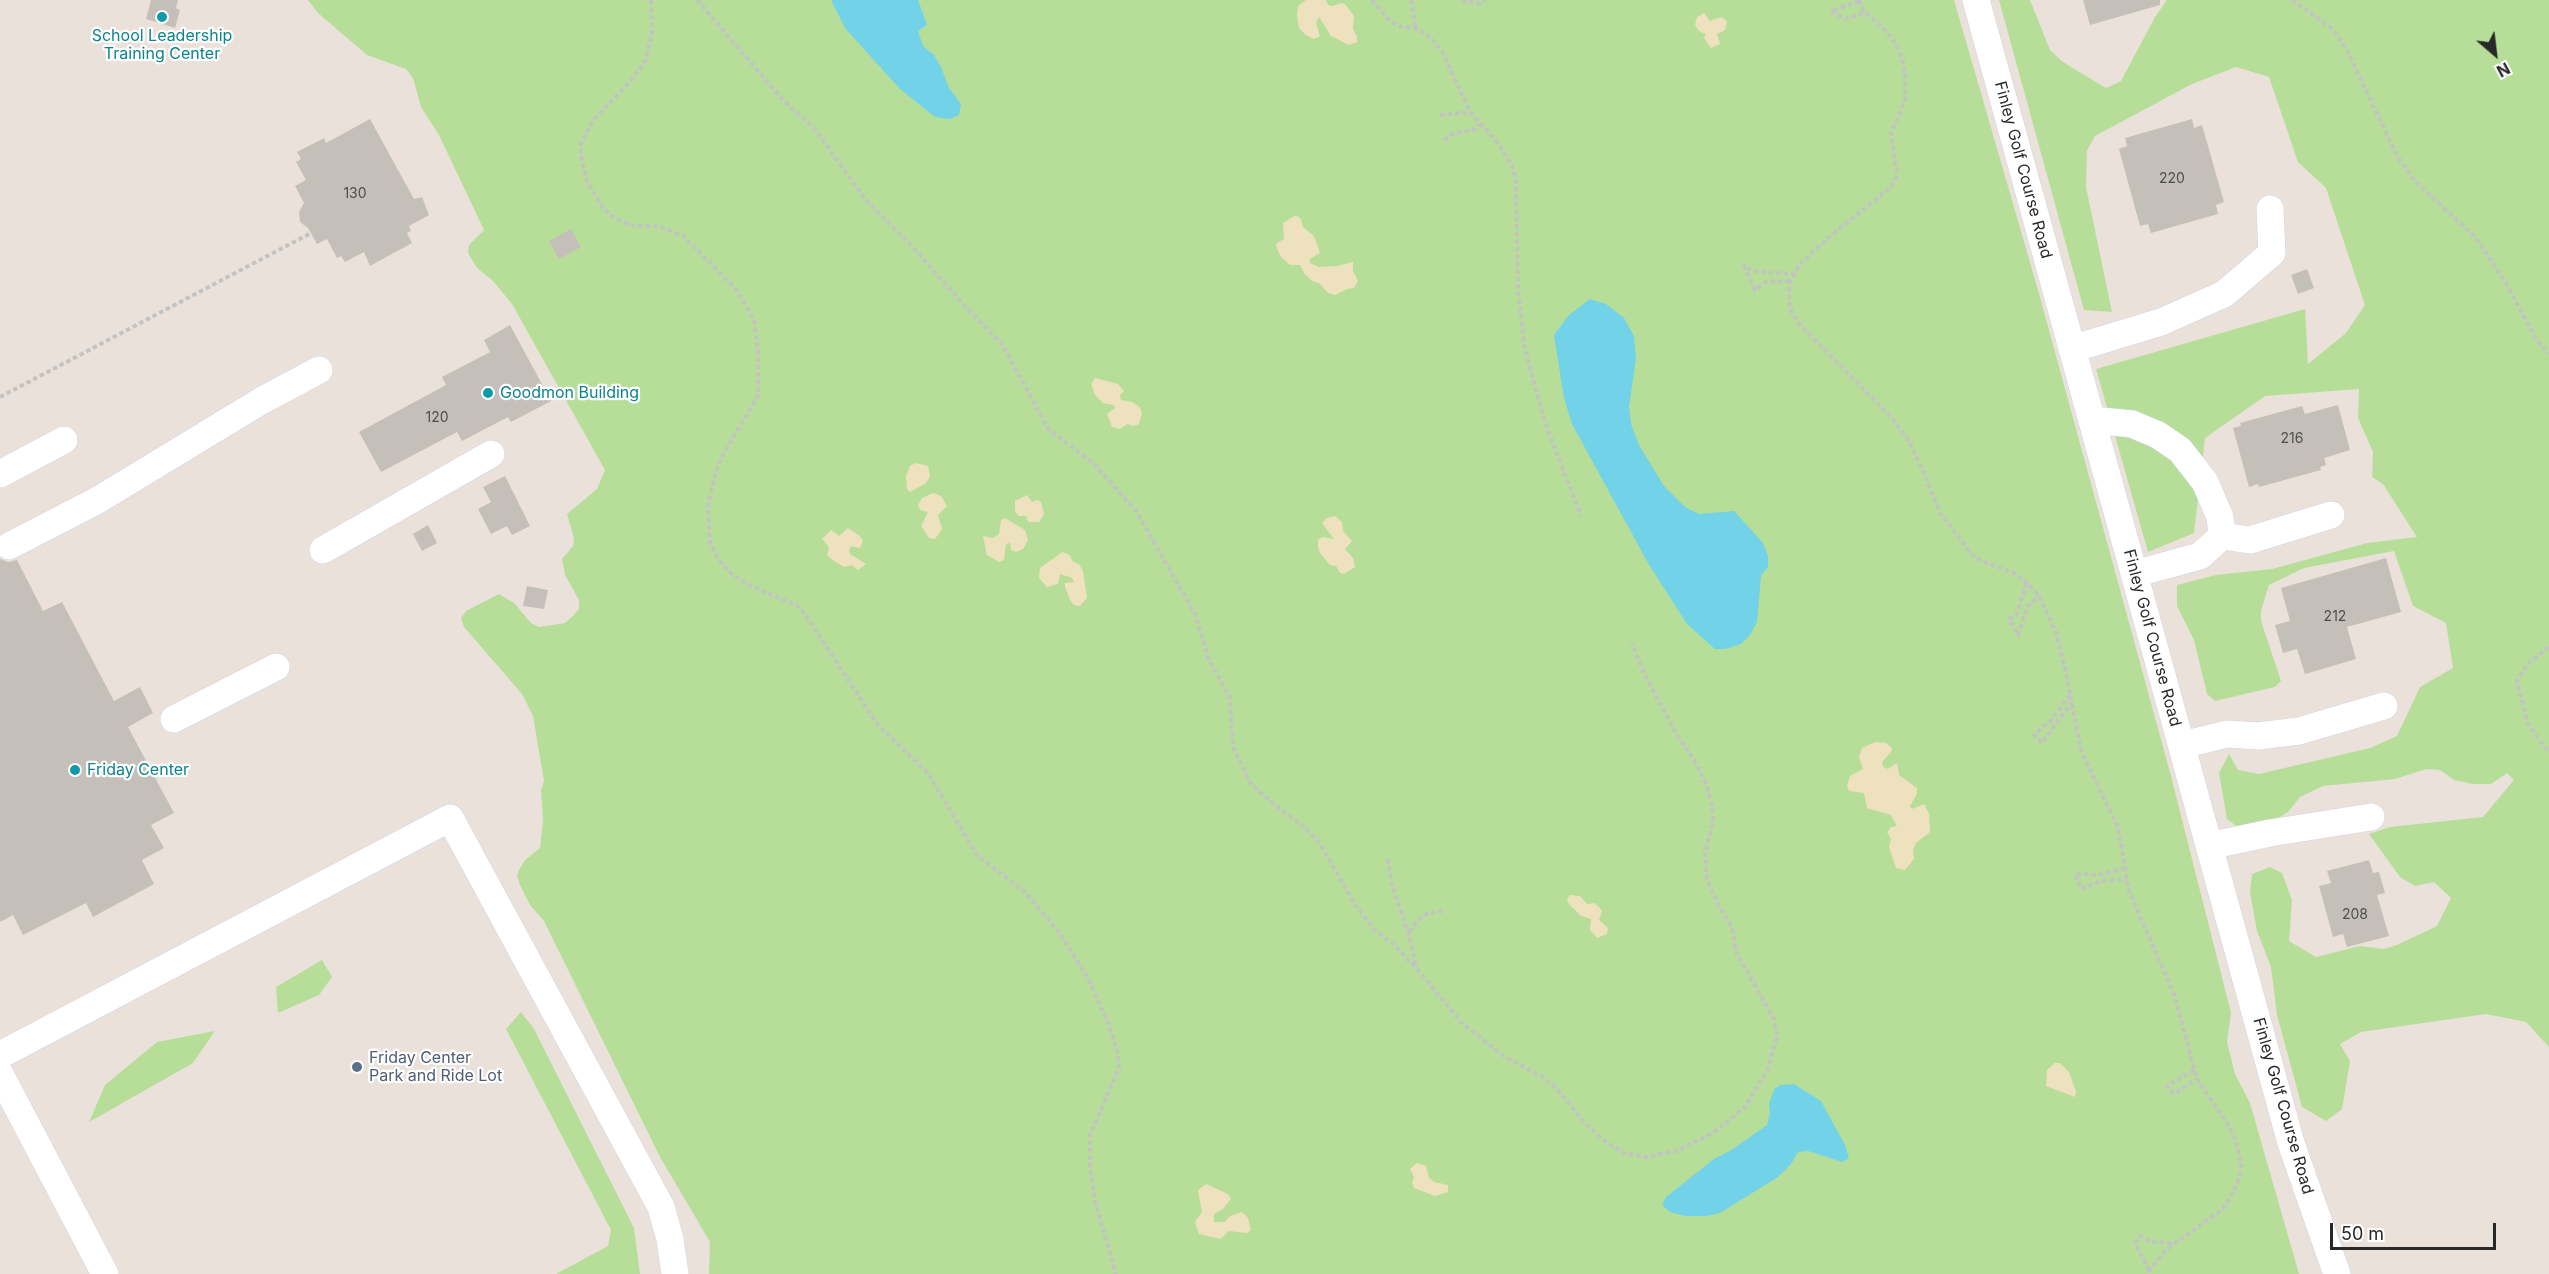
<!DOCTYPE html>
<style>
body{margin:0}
#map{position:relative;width:2549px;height:1274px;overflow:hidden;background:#eae2da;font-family:Inter,sans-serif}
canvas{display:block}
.north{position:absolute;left:2465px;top:24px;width:60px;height:60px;-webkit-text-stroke:4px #fff;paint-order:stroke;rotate:152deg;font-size:16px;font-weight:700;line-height:24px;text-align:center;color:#282828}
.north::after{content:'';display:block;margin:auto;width:21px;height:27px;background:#282828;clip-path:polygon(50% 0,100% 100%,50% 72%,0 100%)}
.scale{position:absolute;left:2330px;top:1223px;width:166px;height:27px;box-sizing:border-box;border:3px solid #282828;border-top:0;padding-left:8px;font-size:18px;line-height:21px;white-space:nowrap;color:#282828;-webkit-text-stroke:4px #fff;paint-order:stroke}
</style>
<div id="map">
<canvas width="2549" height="1274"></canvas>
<div class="north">N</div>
<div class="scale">50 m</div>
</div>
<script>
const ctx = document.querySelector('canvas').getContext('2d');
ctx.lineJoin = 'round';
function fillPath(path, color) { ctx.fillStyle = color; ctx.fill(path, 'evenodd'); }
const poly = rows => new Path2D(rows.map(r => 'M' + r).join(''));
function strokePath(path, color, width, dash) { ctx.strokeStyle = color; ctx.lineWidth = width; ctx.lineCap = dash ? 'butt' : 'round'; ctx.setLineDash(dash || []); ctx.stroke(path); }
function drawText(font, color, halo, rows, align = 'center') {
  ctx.font = font + ' Inter,sans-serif'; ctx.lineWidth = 4.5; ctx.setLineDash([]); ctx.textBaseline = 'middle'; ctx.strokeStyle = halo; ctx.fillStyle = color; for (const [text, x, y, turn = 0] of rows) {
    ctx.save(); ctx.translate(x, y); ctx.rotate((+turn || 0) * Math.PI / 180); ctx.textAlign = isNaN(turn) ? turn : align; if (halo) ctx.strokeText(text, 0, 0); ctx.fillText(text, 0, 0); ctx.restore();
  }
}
const green = poly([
 [308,0,1954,0,2038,290,2171,776,2231,1013,2227,1042,2235,1074,2250,1103,2299,1274,709,1274,710,1242,660,1157,544,921,530,905,520,885,517,876,520,868,525,860,540,848,543,821,541,790,544,781,533,716,522,694,464,627,461,618,466,611,499,594,514,603,531,623,539,627,565,623,572,617,579,609,579,600,565,575,562,559,573,546,574,538,567,514,597,489,605,470,512,304,493,281,477,268,468,253,469,245,484,230,439,135,421,107,413,78,406,69,367,55,318,13],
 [1999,0,2030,0,2050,50,2063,62,2106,88,2121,81,2155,17,2167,0,2549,0,2549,1047,2526,1022,2486,1014,2361,1032,2340,1044,2350,1061,2342,1109,2326,1121,2302,1107,2277,1015,2271,967,2257,931,2250,892,2252,874,2270,867,2282,873,2292,900,2289,941,2316,957,2360,946,2384,949,2397,945,2437,926,2451,898,2434,882,2415,886,2400,877,2369,834,2390,827,2483,817,2514,780,2507,773,2491,784,2473,784,2454,780,2440,770,2426,769,2395,779,2323,786,2300,797,2288,812,2268,824,2239,828,2227,819,2219,773,2229,754,2238,770,2259,774,2370,748,2397,736,2420,687,2453,668,2446,623,2413,606,2394,551,2304,568,2269,585,2261,611,2261,621,2281,681,2275,687,2215,701,2207,694,2194,640,2177,606,2177,585,2216,575,2272,569,2367,543,2417,537,2383,484,2372,477,2373,452,2358,418,2359,389,2265,396,2205,438,2194,533,2148,552,2096,369,2305,309,2308,364,2346,333,2365,305,2326,188,2298,162,2269,77,2236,67,2192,84,2095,136,2087,151,2086,187,2112,312,2084,310],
 [322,960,332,977,319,995,278,1013,276,987],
 [521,1012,534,1029,634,1228,640,1274,556,1274,608,1246,611,1230,506,1029],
 [215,1031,193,1063,89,1122,105,1085,157,1042]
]);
const sand = poly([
 [1306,0,1326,0,1328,5,1332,6,1342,3,1345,4,1354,16,1353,29,1357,37,1357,42,1349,45,1331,36,1319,17,1316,23,1320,36,1314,39,1306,35,1299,28,1297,16,1298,6],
 [1704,13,1710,21,1721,17,1727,21,1725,30,1717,34,1720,44,1711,48,1704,38,1706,34,1699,31,1695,25,1697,17],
 [1296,215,1301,219,1303,227,1314,236,1320,253,1310,259,1310,263,1319,267,1337,266,1353,262,1353,271,1358,281,1354,288,1347,289,1335,295,1328,293,1319,283,1312,281,1304,273,1300,265,1290,265,1281,257,1276,246,1277,243,1284,239,1283,223],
 [1095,378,1118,384,1124,391,1120,395,1121,400,1132,402,1140,407,1142,413,1139,424,1134,426,1127,424,1120,429,1112,427,1107,414,1115,408,1114,405,1103,403,1095,395,1091,384],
 [916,463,928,466,930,477,925,484,910,492,907,489,906,476,910,466],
 [933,493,941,496,947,506,938,515,942,529,935,539,929,538,921,526,928,512,920,510,918,505,922,498],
 [1027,495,1032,502,1037,500,1041,502,1044,514,1039,522,1028,522,1026,516,1019,516,1015,512,1015,501],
 [1335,516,1342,522,1343,531,1352,541,1345,549,1353,558,1355,567,1344,574,1340,573,1336,566,1330,565,1320,553,1318,547,1318,540,1322,537,1334,539,1322,523,1327,518],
 [1005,518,1025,530,1028,540,1023,549,1016,552,1011,550,1010,543,1006,544,1004,560,999,562,987,555,983,536,993,538,999,534,1001,520],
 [848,528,860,536,863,541,860,548,851,546,849,550,850,554,866,564,858,570,852,565,844,567,834,561,827,555,829,547,822,539,831,530,839,536],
 [1062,552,1070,555,1072,561,1079,564,1083,571,1087,598,1080,606,1074,605,1070,600,1065,587,1065,583,1074,582,1072,578,1060,574,1058,584,1047,587,1039,578,1040,568],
 [1875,742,1886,743,1892,748,1891,752,1882,762,1883,767,1888,769,1897,763,1899,775,1917,788,1917,794,1910,806,1912,809,1924,804,1929,814,1930,832,1916,843,1913,850,1914,859,1905,870,1896,868,1889,847,1891,839,1887,832,1891,827,1897,826,1891,815,1867,808,1864,793,1849,791,1847,786,1850,776,1863,769,1859,757,1862,748],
 [1570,895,1580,896,1587,904,1594,903,1599,907,1602,911,1599,920,1608,928,1607,934,1597,938,1590,930,1591,919,1581,916,1568,903,1567,899],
 [2055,1063,2060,1063,2069,1072,2076,1092,2075,1097,2046,1086,2047,1070],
 [1417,1163,1426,1166,1429,1178,1434,1182,1448,1185,1448,1192,1435,1196,1414,1188,1412,1183,1414,1177,1410,1169],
 [1206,1184,1228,1194,1231,1199,1223,1209,1214,1214,1214,1222,1225,1222,1230,1216,1242,1212,1248,1218,1251,1230,1247,1233,1228,1231,1221,1239,1199,1234,1195,1222,1202,1212,1198,1190]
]);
const water = poly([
 [831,0,918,0,927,25,918,31,923,46,934,55,941,67,949,88,961,104,959,115,950,119,935,117,900,89,845,28],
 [1590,299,1606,304,1624,318,1634,336,1636,358,1629,407,1631,424,1639,445,1664,486,1685,507,1699,514,1734,511,1763,543,1768,556,1768,567,1761,575,1757,622,1750,635,1741,644,1725,649,1715,649,1687,624,1648,563,1572,424,1564,398,1554,335,1569,315],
 [1794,1084,1821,1101,1845,1145,1849,1158,1842,1162,1808,1151,1798,1152,1791,1164,1778,1177,1720,1213,1706,1216,1685,1216,1670,1212,1662,1205,1666,1197,1714,1159,1733,1149,1767,1125,1770,1113,1769,1103,1775,1088,1781,1085]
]);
const building = poly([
 [151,0,178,0,176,8,180,10,175,28,146,19],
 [2083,0,2160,0,2160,5,2090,25],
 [370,119,414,199,422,197,429,215,409,226,411,231,407,233,412,243,370,266,364,252,345,262,341,256,337,258,327,239,317,244,308,228,300,222,299,212,304,203,295,186,306,180,296,162,301,159,297,152,324,138,326,143],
 [2192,119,2194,128,2202,125,2224,202,2216,205,2218,214,2151,233,2148,224,2140,226,2119,149,2127,146,2125,138],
 [571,229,581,247,559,259,549,241],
 [2307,269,2314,288,2298,294,2291,275],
 [510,325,551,401,511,422,508,417,462,441,457,432,381,472,359,432,446,385,442,377,490,352,484,340],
 [2338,405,2350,450,2324,458,2326,465,2320,467,2321,470,2259,487,2258,484,2249,487,2233,428,2241,426,2240,423,2302,406,2305,414],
 [505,476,530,526,512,535,507,526,491,534,478,509,491,502,483,487],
 [428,525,437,543,422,551,413,534],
 [2386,558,2401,612,2347,627,2356,659,2305,674,2297,649,2283,653,2275,625,2290,621,2281,588],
 [0,559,8,562,17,560,43,611,62,602,114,701,140,687,153,713,128,727,174,813,151,825,164,848,142,860,154,884,93,917,86,903,23,935,13,915,0,922],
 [527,586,548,590,544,609,523,606],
 [2369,860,2373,873,2379,872,2385,893,2377,895,2389,936,2347,947,2343,934,2333,937,2319,886,2331,883,2327,871]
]);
const path = poly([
 [651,0,652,33,646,60,628,84,594,119,581,143,581,156,587,182,603,208,612,216,629,225,661,227,683,236,735,288,754,319,758,351,758,396,722,456,716,471,708,506,710,543,719,560,732,574,747,584,800,607,878,725,928,773,977,855,1025,892,1061,935,1088,978,1108,1023,1118,1054,1119,1068,1090,1135,1090,1167,1095,1201,1116,1274],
 [697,0,783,100,815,129,865,199,909,243,963,304,1002,344,1048,429,1094,464,1136,511,1195,614,1209,660,1230,698,1233,748,1251,784,1270,801,1304,827,1319,842,1356,906,1374,929,1394,945,1417,969,1463,1024,1505,1057,1541,1076,1556,1088,1586,1124,1605,1141,1624,1153,1645,1157,1676,1151,1713,1133,1745,1107,1768,1069,1777,1036,1774,1019,1736,952,1732,927,1718,904,1707,880,1705,853,1713,823,1712,805,1706,784,1693,758,1676,733,1643,671,1632,643],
 [1372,0,1391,22,1402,27,1416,28,1430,37,1442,51,1470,112,1498,143,1512,166,1516,180,1518,287,1524,345,1545,423,1581,516],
 [1411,0,1416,28],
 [1462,0,1480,4,1485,0],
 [1859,0,1863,10,1886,31,1895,43,1902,57,1905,75,1905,100,1891,133,1897,175,1891,187,1828,238,1799,265,1789,286,1790,309,1800,325,1893,419,1909,441,1921,466,1940,513,1975,558,2016,574,2027,583,2039,596,2056,632,2066,673,2081,751,2118,827,2129,891,2174,994,2197,1079,2227,1123,2236,1141,2241,1162,2240,1176,2232,1195,2223,1209,2167,1249,2146,1274],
 [2292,0,2334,30,2347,50,2397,156,2415,181,2476,238,2507,285,2536,339,2549,354],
 [1859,1,1831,11,1845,19,1865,13],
 [1440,115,1470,112],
 [1444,140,1453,134,1475,129,1479,124],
 [1790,281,1766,282,1755,290,1744,266,1753,271,1793,274],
 [0,397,311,233],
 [2027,583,2016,615,2009,619,2018,635,2027,607,2039,596],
 [2549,647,2527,664,2517,681,2528,724,2549,753],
 [2070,695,2051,720,2034,735,2042,743,2071,703],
 [1388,859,1392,885,1408,932,1417,968],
 [2125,868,2099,875,2075,874,2081,889,2101,881,2127,879],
 [1409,932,1418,920,1428,913,1443,911],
 [2194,1070,2167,1086,2174,1094,2197,1079],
 [2149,1270,2135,1243,2140,1236,2151,1242,2174,1243]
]);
const minor = poly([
 [1976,0,2291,1143,2337,1274],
 [2072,349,2161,322,2224,294,2272,253,2270,209],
 [2092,420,2132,424,2158,435,2180,450,2205,482,2220,517,2222,536,2200,556,2134,574],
 [0,474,64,440],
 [2222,536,2250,540,2331,515],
 [9,546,98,500,261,401,319,370],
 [323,550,491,454],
 [174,719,276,667],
 [2182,745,2227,734,2258,736,2299,731,2384,706],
 [2209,846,2270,833,2371,817],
 [0,1055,450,818,661,1207,670,1239,675,1274],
 [0,1074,105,1274]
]);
const markers = [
 [162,17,6,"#0f9aa8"],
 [488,393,6,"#0f9aa8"],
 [75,770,6,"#0f9aa8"],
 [357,1067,6,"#5c6f8a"]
];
const numberNames = [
 ["220",2172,179],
 ["130",355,194],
 ["120",437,418],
 ["216",2292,439],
 ["212",2335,617],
 ["208",2355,915]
];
const cultureNames = [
 ["School Leadership",162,36,"center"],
 ["Training Center",162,54,"center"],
 ["Goodmon Building",500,393],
 ["Friday Center",87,770]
];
const streetNames = [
 ["Finley Golf Course Road",2023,170,75],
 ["Finley Golf Course Road",2152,638,75],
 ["Finley Golf Course Road",2283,1106,74]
];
const serviceNames = [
 ["Friday Center",369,1058],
 ["Park and Ride Lot",369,1076]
];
fillPath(green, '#b6de99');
fillPath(sand, '#eee2be');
fillPath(water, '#72d2e7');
fillPath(building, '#c5bfba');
strokePath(minor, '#d0d4e0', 28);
strokePath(path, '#c3c3c3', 4, [4.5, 3]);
strokePath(minor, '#fff', 27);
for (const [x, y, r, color] of markers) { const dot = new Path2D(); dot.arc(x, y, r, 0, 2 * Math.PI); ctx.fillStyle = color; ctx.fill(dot); strokePath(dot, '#fff', 2); }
drawText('14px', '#4f4e4c', null, numberNames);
drawText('16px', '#0d838f', '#fff', cultureNames, 'left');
drawText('16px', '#282828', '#fff', streetNames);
drawText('16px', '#4e5e75', '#fff', serviceNames, 'left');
</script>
